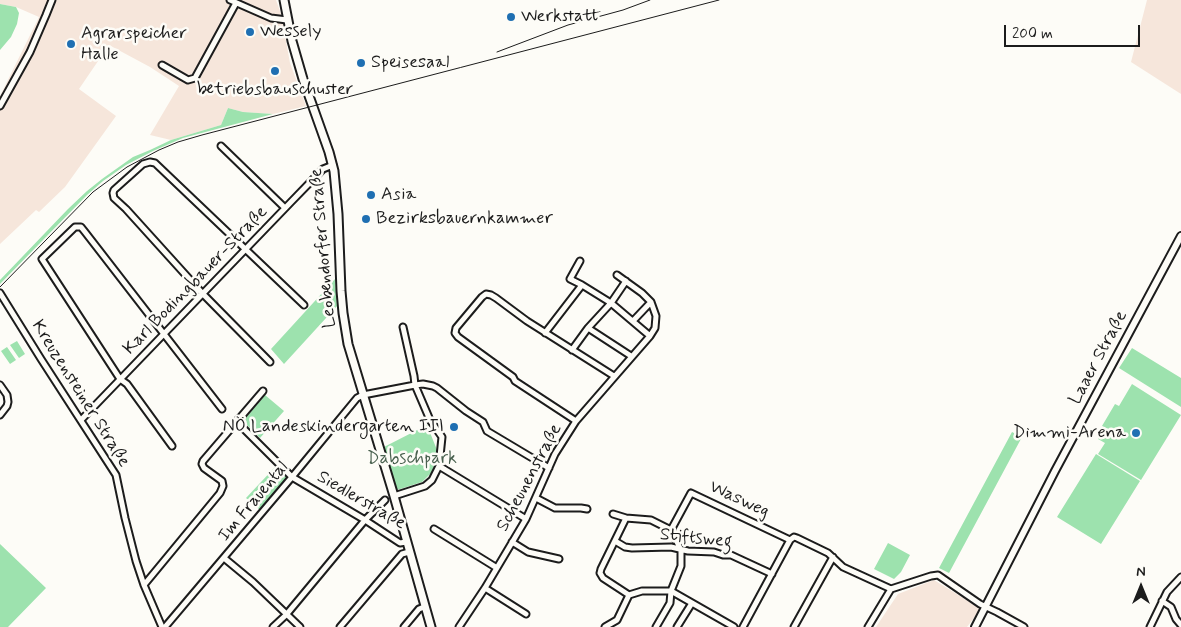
<!DOCTYPE html>
<meta charset="utf-8">
<style>
body{margin:0}
#map{position:relative;width:1181px;height:627px;overflow:hidden;background:#fdfcf7;font-family:Mynerve,sans-serif}
canvas{display:block}
.north{position:absolute;left:1116px;top:562px;width:50px;height:50px;-webkit-text-stroke:4px #fdfcf7;paint-order:stroke;rotate:0deg;font-size:14px;font-weight:700;line-height:20px;text-align:center;color:#1c1c1c}
.north::after{content:'';display:block;margin:auto;width:18px;height:22px;background:#1c1c1c;clip-path:polygon(50% 0,100% 100%,50% 72%,0 100%)}
.scale{position:absolute;left:1004px;top:25px;width:136px;height:22px;box-sizing:border-box;border:2px solid #1c1c1c;border-top:0;padding-left:6px;font-size:15px;line-height:18px;white-space:nowrap;color:#1c1c1c;-webkit-text-stroke:4px #fdfcf7;paint-order:stroke}
</style>
<div id="map">
<canvas width="1181" height="627"></canvas>
<div class="north">N</div>
<div class="scale">200 m</div>
</div>
<script>
const ctx = document.querySelector('canvas').getContext('2d');
ctx.lineJoin = 'round';
function fillPath(path, color) { ctx.fillStyle = color; ctx.fill(path, 'evenodd'); }
const poly = rows => new Path2D(rows.map(r => 'M' + r).join(''));
function strokePath(path, color, width, dash) { ctx.strokeStyle = color; ctx.lineWidth = width; ctx.lineCap = dash ? 'butt' : 'round'; ctx.setLineDash(dash || []); ctx.stroke(path); }
function drawText(font, color, halo, rows, align = 'center') {
  ctx.font = font + ' Mynerve,sans-serif'; ctx.lineWidth = 5; ctx.setLineDash([]); ctx.textBaseline = 'middle'; ctx.strokeStyle = halo; ctx.fillStyle = color; for (const [text, x, y, turn = 0] of rows) {
    ctx.save(); ctx.translate(x, y); ctx.rotate((+turn || 0) * Math.PI / 180); ctx.textAlign = isNaN(turn) ? turn : align; if (halo) ctx.strokeText(text, 0, 0); ctx.fillText(text, 0, 0); ctx.restore();
  }
}
const built = poly([
 [0,0,276,0,281,14,290,63,306,106,273,114,243,112,228,108,221,125,171,140,150,135,179,86,150,67,109,45,79,89,116,116,65,187,39,212,36,210,0,244,0,96,39,17,16,7,0,4],
 [1147,0,1181,0,1181,94,1131,62],
 [934,580,981,609,967,627,876,627,898,594]
]);
const green = poly([
 [0,4,16,7,19,13,17,24,11,37,0,50],
 [228,108,243,112,273,114,183,138,153,151,126,165,103,181,87,195,0,284,0,280,68,209,87,191,102,179,133,157,150,150,171,140,221,125],
 [335,279,337,306,284,364,271,349],
 [17,341,25,354,19,358,10,345],
 [7,347,16,360,10,364,1,351],
 [1132,348,1181,378,1181,407,1119,368],
 [1132,384,1181,415,1141,480,1098,454,1105,443,1098,439,1105,428,1102,426,1115,404,1119,406],
 [265,395,284,411,260,438,243,421],
 [427,425,437,450,433,471,422,482,397,490,384,447],
 [1012,432,1022,437,949,573,939,568],
 [1096,454,1140,481,1101,544,1057,517],
 [276,466,287,476,287,480,260,510,246,498],
 [888,543,910,555,901,572,894,579,874,569],
 [0,544,46,588,8,627,0,627]
]);
const minor = poly([
 [230,0,271,18,287,20],
 [162,65,188,80,195,78,236,3],
 [0,106,30,52,46,15,52,0],
 [221,146,285,208],
 [580,261,570,279,582,285,611,303,650,336],
 [0,293,41,359,116,475,125,518,136,561,144,585,162,627],
 [633,321,651,302],
 [588,328,631,356],
 [545,333,582,285],
 [572,350,588,328,611,303,626,281],
 [270,362,202,293,126,209,114,198,113,193,114,190,143,164,150,162,155,163,304,305],
 [0,385,7,395,8,402,7,406,0,415],
 [81,420,291,202,323,169,333,165],
 [236,421,292,477,365,520,400,543,406,542],
 [576,421,515,381,513,377,458,337,455,333,456,328,482,297,486,294,491,295,496,298,527,321,614,376],
 [172,446,127,384,120,379,42,259,75,227,81,227,85,232,222,409],
 [439,466,526,519],
 [394,496,425,486,432,480,439,466,442,437,430,420,415,385,414,376,403,327],
 [536,498,555,508,581,508,587,509],
 [613,514,626,518,651,520,671,530],
 [626,518,601,569,600,573,603,578,629,595],
 [434,529,497,568],
 [790,540,794,537,797,538,828,553,843,567,891,589],
 [615,541,625,547,632,548,671,547,688,551,714,552,723,555,731,555,772,574],
 [512,542,528,552,559,559],
 [224,558,253,582,300,627],
 [144,585,220,493,223,486,222,481,204,468,202,464,203,461,263,391],
 [485,588,526,614],
 [629,595,642,591,671,591,734,627],
 [1162,601,1171,607,1176,619,1181,625],
 [165,627,292,477,357,398,363,395,415,385,423,384,433,386,437,388,466,411,483,422,487,431,549,468],
 [273,627,286,615,365,520,385,500],
 [340,627,402,554,409,552],
 [404,627,419,609,424,607],
 [459,627,485,588,526,519,555,454,576,421,650,336,655,328,656,316,651,302,642,293,617,275],
 [605,627,617,620,629,595],
 [656,627,670,603,671,591,681,566,681,550,671,530,691,493,790,540],
 [677,627,692,603],
 [743,627,790,540],
 [794,627,833,557],
 [868,627,891,589,931,576,938,575,980,604,997,612,1024,627],
 [1150,627,1167,592,1181,577]
]);
const tertiary = poly([
 [975,627,1055,471,1181,236]
]);
const secondary = poly([
 [284,0,292,41,303,79,329,152,334,171,338,214,341,291,343,313,348,344,394,496,431,627]
]);
const rail = poly([
 [497,52,568,25,623,10,650,0],
 [0,287,93,192,127,167,159,150,178,142,202,135,719,0]
]);
const markers = [
 [511,17,5,"#1f6fb2"],
 [250,32,5,"#1f6fb2"],
 [71,44,5,"#1f6fb2"],
 [361,63,5,"#1f6fb2"],
 [275,71,5,"#1f6fb2"],
 [371,195,5,"#1f6fb2"],
 [366,219,5,"#1f6fb2"],
 [454,427,5,"#1f6fb2"],
 [1136,433,5,"#1f6fb2"]
];
const poiNames = [
 ["Werkstatt",521,17],
 ["Wessely",260,32],
 ["Agrarspeicher",81,34],
 ["Halle",81,55],
 ["Speisesaal",371,63],
 ["betriebsbauschuster",275,90,"center"],
 ["Asia",381,195],
 ["Bezirksbauernkammer",376,219],
 ["NÖ Landeskindergarten III",444,427,"right"],
 ["Dimmi-Arena",1126,433,"right"]
];
const streetNames = [
 ["Leobendorfer Straße",324,248,-95],
 ["Karl Bodingbauer-Straße",196,281,-46],
 ["Laaer Straße",1099,358,-62],
 ["Kreuzensteiner Straße",80,394,58],
 ["Scheunenstraße",530,478,-62],
 ["Wasweg",739,500,25],
 ["Siedlerstraße",361,501,30],
 ["Im Frauental",254,502,-50],
 ["Stiftsweg",696,539,6]
];
const parkNames = [
 ["Dabschpark",412,459]
];
fillPath(built, '#f6e6db');
fillPath(green, '#9de2ae');
strokePath(minor, '#1c1c1c', 9);
strokePath(tertiary, '#1c1c1c', 10);
strokePath(secondary, '#1c1c1c', 11);
strokePath(minor, '#fdfcf7', 5);
strokePath(tertiary, '#fdfcf7', 6);
strokePath(secondary, '#fdfcf7', 7);
strokePath(rail, '#1c1c1c', 1);
for (const [x, y, r, color] of markers) { const dot = new Path2D(); dot.arc(x, y, r, 0, 2 * Math.PI); ctx.fillStyle = color; ctx.fill(dot); strokePath(dot, '#fdfcf7', 2); }
drawText('18px', '#1c1c1c', '#fdfcf7', poiNames, 'left');
drawText('18px', '#1c1c1c', '#fdfcf7', streetNames);
drawText('18px', '#49614f', '#fdfcf7', parkNames);
</script>
